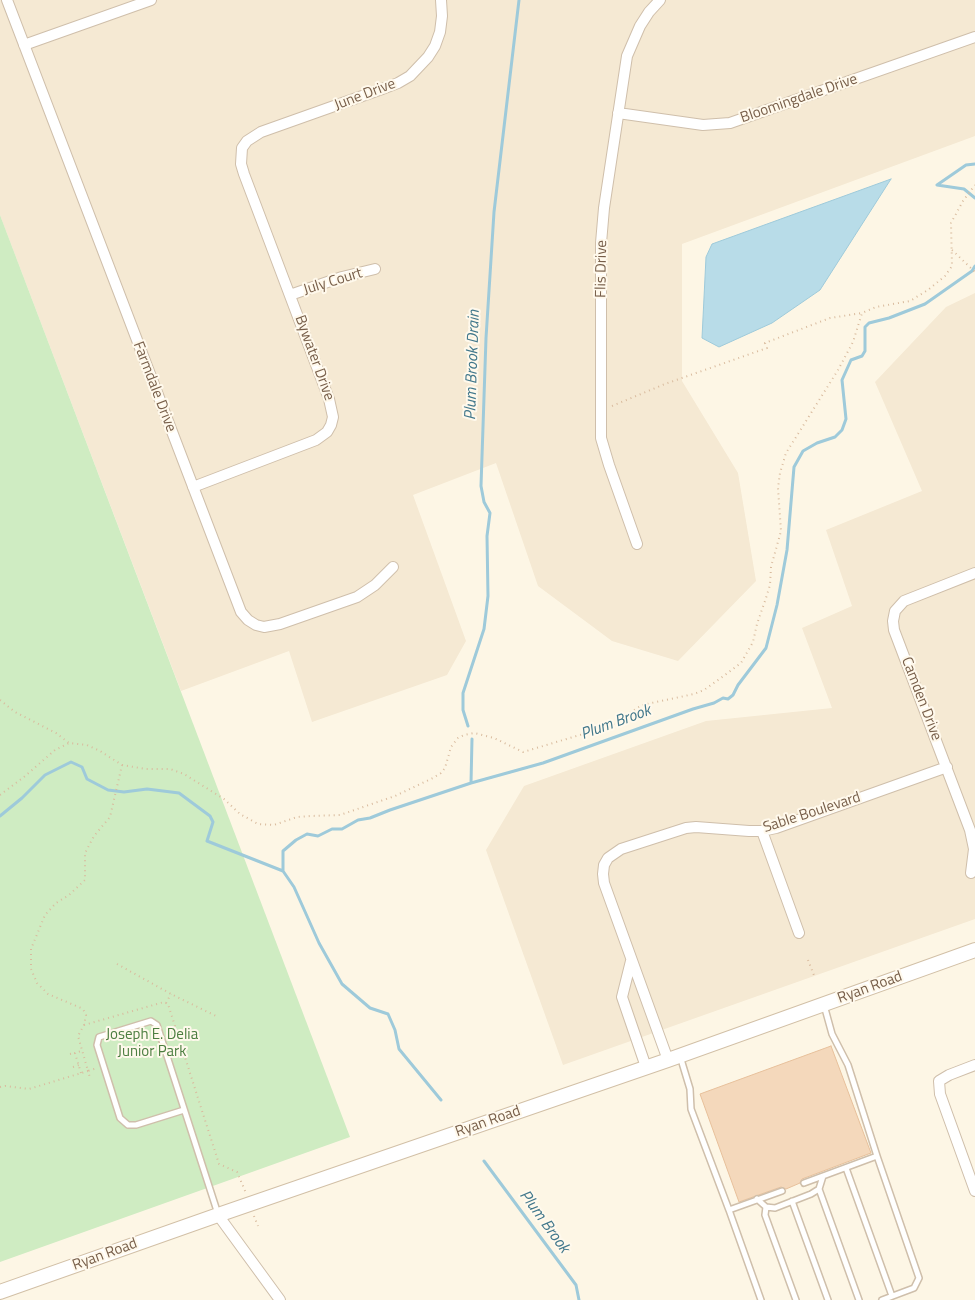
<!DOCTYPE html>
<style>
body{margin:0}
canvas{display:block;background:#fdf6e5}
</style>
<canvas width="975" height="1300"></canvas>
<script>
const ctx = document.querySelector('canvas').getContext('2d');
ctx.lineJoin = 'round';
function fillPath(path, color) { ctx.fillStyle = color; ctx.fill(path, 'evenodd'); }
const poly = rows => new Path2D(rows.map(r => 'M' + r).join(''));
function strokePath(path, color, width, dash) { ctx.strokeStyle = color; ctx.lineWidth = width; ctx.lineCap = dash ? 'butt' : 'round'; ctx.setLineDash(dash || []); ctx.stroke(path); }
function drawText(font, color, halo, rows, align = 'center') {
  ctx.font = font + ' "Titillium Web",sans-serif'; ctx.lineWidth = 4; ctx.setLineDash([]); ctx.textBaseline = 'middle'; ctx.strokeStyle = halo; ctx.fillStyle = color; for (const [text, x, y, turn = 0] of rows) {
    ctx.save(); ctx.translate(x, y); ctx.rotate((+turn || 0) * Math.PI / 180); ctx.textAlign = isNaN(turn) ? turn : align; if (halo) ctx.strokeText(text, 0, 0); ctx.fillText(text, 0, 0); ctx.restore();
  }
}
const residential = poly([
 [0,0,975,0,975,136,682,244,682,381,738,473,756,581,678,661,612,641,538,586,496,463,413,495,466,641,447,675,312,722,289,651,181,691,0,215],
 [975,293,975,919,563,1065,486,850,524,786,706,721,832,708,802,628,852,606,826,530,922,491,875,382,946,307]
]);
const green = poly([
 [0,215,350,1137,0,1262]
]);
const water = poly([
 [891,179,820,290,772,323,719,347,702,338,706,257,712,244,891,179]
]);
const stream = poly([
 [975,164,966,165,937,185,964,189,975,198],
 [468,726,463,710,463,693,484,629,488,596,487,536,490,513,484,502,481,486,486,338,494,212,519,0],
 [471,783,472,739],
 [0,816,22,798,45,775,71,762,82,767,87,779,108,790,124,792,147,789,179,793,210,816,213,822,207,841,283,871],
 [441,1100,399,1049,395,1030,388,1014,370,1008,342,984,319,943,294,887,283,871,283,851,296,840,307,834,318,836,332,829,342,829,358,820,370,818,390,810,471,783,543,763,693,709,714,703,723,698,728,699,733,695,738,685,766,648,777,605,787,550,794,467,803,451,817,443,835,437,842,430,846,419,842,380,851,360,862,356,865,351,865,327,869,323,889,318,925,304,972,271,975,266],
 [484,1161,576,1285,579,1300]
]);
const building = poly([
 [831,1046,871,1153,802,1179,800,1183,786,1189,781,1187,739,1202,700,1094,831,1046]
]);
const path = poly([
 [952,250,975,272],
 [612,406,665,384,767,348,765,343,796,331,830,318,862,313],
 [0,700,15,712,56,733,69,743],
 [122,765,146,769,170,769,184,774,224,799,240,814,258,824,274,825,297,817,311,816,340,815,395,796,433,778,441,773,445,768,451,747,458,738,464,735,474,733,494,738,523,752,610,726,642,705,694,694,704,690,725,675,741,663,753,642,757,624,766,598,770,585,771,567,781,531,778,488,780,473,786,453,838,370,853,342,862,313,876,307,910,301,928,290,945,276,952,266,951,223,963,201,975,185],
 [0,795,24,777,55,750,69,743,87,745,100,751,122,765,110,817,94,836,85,853,85,880,69,895,56,903,45,915,31,949,31,969,37,983,48,994,81,1008,84,1011,86,1015,84,1025,78,1036,88,1071,97,1068],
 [808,960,815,978],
 [117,964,171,994,216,1016],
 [166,1003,171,994],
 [84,1025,164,1002,168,1004,219,1164,237,1172,246,1193],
 [70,1054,75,1053],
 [73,1067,79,1065],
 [81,1073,75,1053,81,1051],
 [0,1087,5,1086,29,1089,88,1071,90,1078],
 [254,1216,258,1226]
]);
const lane = poly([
 [680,1056,690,1089,691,1109,729,1210,782,1191],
 [184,1110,136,1125,128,1125,120,1118,97,1045,99,1037,151,1021,157,1025,218,1214],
 [877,1156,919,1278,914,1288,882,1300],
 [846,1168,892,1296],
 [804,1183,877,1156,848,1065,832,1034,824,1005],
 [819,1189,859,1300],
 [757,1199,766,1207,775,1208,811,1194,819,1189,823,1176],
 [792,1201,828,1300],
 [766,1207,765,1215,796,1300],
 [729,1210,761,1300]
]);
const street = poly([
 [7,0,241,612,248,620,256,625,264,627,280,624,357,597,375,585,393,567],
 [24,45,151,0],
 [618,113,703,125,730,123,975,37],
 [290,295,342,277,375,269],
 [193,487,316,440,327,432,331,425,333,417,329,399,244,174,241,164,242,148,247,141,261,132,382,89,398,83,410,76,428,57,435,46,440,32,442,16,441,0],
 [637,544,609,465,601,438,601,243,604,208,627,56,640,26,649,12,660,0],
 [762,831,799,933],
 [971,873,974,849,970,830,894,630,893,621,895,611,904,601,975,573],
 [631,961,622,997,646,1067],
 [668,1060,604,883,603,874,604,865,608,858,621,849,686,828,696,827,749,831,762,831,776,828,947,767],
 [975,1065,949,1075,939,1081,940,1094,975,1191],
 [218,1215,280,1300]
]);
const secondary = poly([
 [0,1292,218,1215,668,1060,975,950]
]);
const streetNames = [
 ["June Drive",365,95,-21],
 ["Bloomingdale Drive",799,99,-19],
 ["Flis Drive",602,269,-89],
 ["July Court",333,282,-17],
 ["Bywater Drive",314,358,70],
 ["Farmdale Drive",154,387,69],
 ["Camden Drive",921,699,69],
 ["Sable Boulevard",812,813,-18],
 ["Ryan Road",870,988,-20],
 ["Ryan Road",488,1122,-19],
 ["Ryan Road",105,1255,-20]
];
const parkNames = [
 ["Joseph E. Delia",152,1035],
 ["Junior Park",152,1052]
];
const waterNames = [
 ["Plum Brook Drain",473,365,-88],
 ["Plum Brook",616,723,-20],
 ["Plum Brook",544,1222,54]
];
fillPath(residential, '#f5e9d3');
fillPath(green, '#cfecc2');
fillPath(water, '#b8dce8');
strokePath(water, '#9ecada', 1);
strokePath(stream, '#9ecada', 3);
fillPath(building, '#f4d8bb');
strokePath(building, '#e7c09b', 1);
strokePath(lane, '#cfbfab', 8);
strokePath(street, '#cfbfab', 12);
strokePath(secondary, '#d2c0a7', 16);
strokePath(path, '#d9bb9e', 2, [1, 4]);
strokePath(lane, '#fff', 5);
strokePath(street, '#fff', 10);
strokePath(secondary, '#fff', 14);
drawText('15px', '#775e49', '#fff9ec', streetNames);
drawText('15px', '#4c7e40', '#fff9ec', parkNames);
drawText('italic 16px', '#41778b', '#fff9ec', waterNames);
</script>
